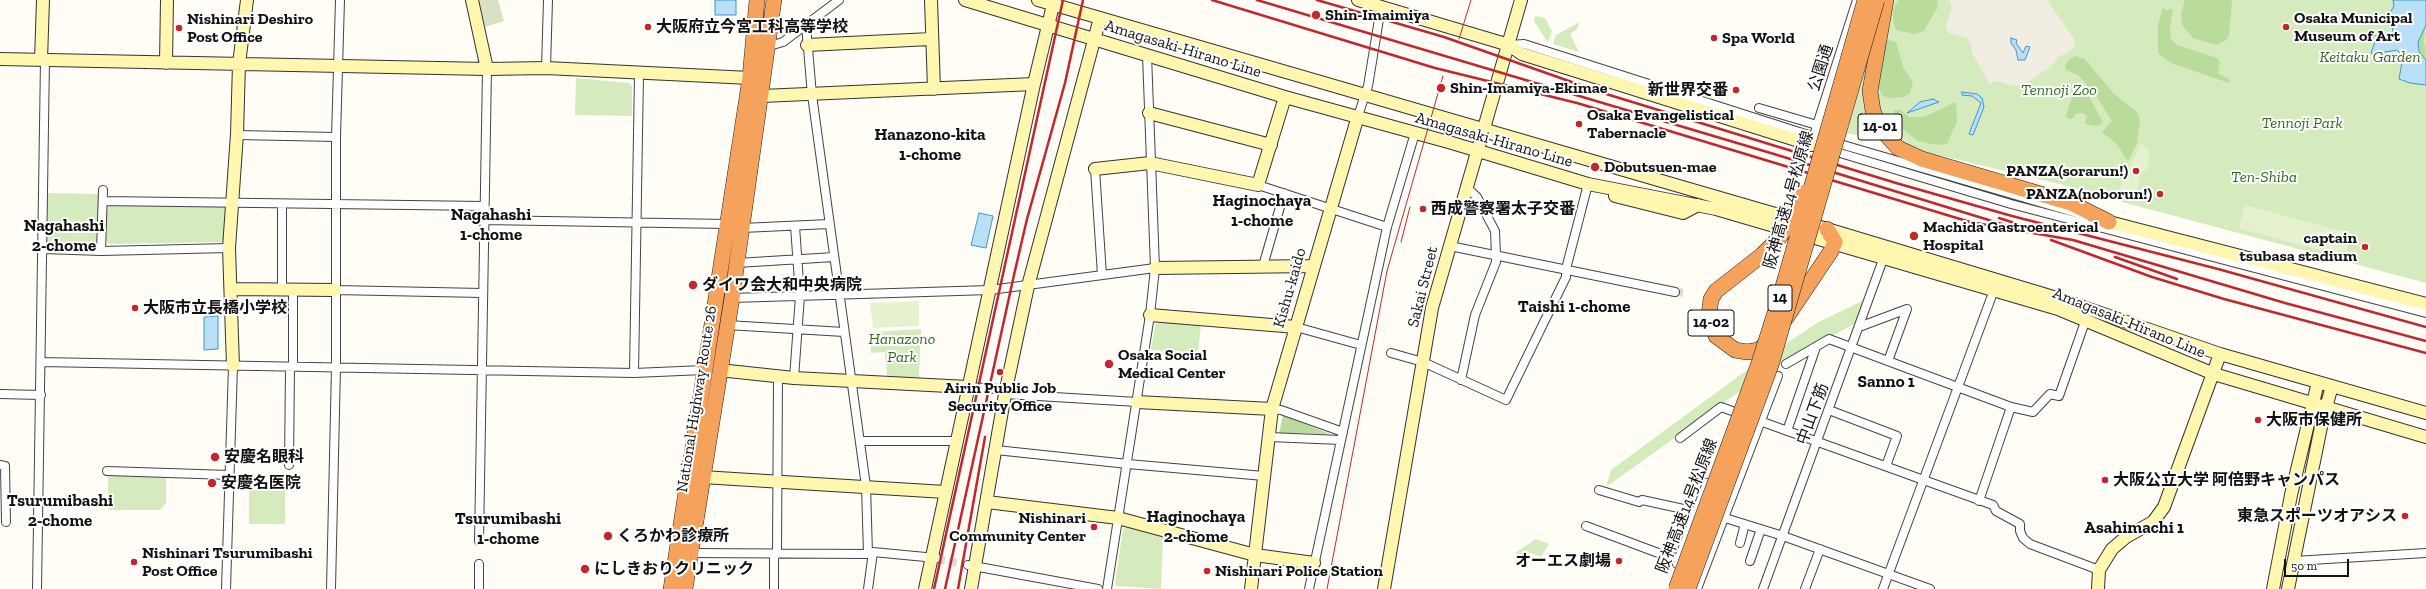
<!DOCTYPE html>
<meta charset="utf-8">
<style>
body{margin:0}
#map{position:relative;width:2426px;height:589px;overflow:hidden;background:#fffdf5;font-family:"Zilla Slab",serif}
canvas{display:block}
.scale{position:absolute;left:2284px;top:559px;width:65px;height:18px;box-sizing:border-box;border:2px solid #111;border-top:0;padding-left:5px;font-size:12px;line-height:14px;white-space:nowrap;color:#111;-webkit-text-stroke:3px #fff;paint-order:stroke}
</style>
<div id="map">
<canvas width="2426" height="589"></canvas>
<div class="scale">50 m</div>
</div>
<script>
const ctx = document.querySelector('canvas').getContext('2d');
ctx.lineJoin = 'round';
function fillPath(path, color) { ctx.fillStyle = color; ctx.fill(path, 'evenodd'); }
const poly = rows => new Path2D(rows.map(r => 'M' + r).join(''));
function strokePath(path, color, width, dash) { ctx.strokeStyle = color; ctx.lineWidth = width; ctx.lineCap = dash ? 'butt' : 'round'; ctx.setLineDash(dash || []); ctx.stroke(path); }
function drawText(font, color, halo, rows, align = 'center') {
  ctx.font = font + ' "Zilla Slab","Noto Sans JP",serif'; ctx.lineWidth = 4; ctx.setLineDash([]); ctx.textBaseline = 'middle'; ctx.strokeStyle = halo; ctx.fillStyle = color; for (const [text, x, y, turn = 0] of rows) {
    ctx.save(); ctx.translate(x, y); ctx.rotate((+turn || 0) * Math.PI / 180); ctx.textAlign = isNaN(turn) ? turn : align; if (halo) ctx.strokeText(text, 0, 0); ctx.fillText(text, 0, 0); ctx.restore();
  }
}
const green = poly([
 [1885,0,2426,0,2426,283,2126,203,2080,189,1847,133],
 [1535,16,1545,18,1552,31,1548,43,1534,21],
 [1580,22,1577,29,1570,34,1579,52,1553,44,1556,35],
 [576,78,629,83,632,86,632,116,575,115],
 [47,193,100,194,99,240,95,244,46,244],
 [109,205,222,206,227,210,225,238,221,242,109,244,106,240,106,208],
 [1864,300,1856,323,1791,358,1736,394,1606,487,1611,470,1751,367,1817,323],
 [1159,322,1201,325,1198,353,1151,350,1155,325],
 [921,329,919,378,887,376,885,352,871,353,870,332],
 [108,475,166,476,166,503,160,510,108,510],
 [249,490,285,491,285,524,249,524],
 [1128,526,1163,536,1161,589,1117,586,1115,583,1123,529],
 [1536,539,1549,544,1541,557,1524,550,1522,555,1515,553]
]);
const forest = poly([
 [1899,0,1937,0,1938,6,1924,31,1914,34,1896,30,1893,21,1893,10],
 [2185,0,2232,0,2229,36,2226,40,2217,45,2193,38,2182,25,2181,14],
 [2163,7,2166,10,2173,9,2170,27,2171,39,2177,45,2217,58,2220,62,2218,73,2229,79,2229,83,2171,63,2158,53,2158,25],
 [2426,25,2424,38,2426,60,2419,52,2418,42],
 [1887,40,1896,42,1903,67,1913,82,1910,93,1904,97,1889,98,1882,95,1877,84],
 [2077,56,2085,59,2114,94,2137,112,2140,120,2137,143,2128,161,2116,143,2102,132,2112,121,2096,96,2078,75,2066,70,2065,66,2069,59],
 [2079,89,2084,91,2090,98,2103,123,2097,126,2085,124,2087,116,2083,113,2077,113,2072,119,2069,119,2066,116,2072,97],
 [1956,102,1957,121,1947,144,1937,145,1918,141,1895,123,1894,110,1901,110,1909,117,1924,117],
 [1283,415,1330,434,1279,433]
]);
const cemetery = poly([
 [479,0,498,0,504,21,485,27]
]);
const pitch = poly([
 [2141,144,2150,151,2148,168,2141,174,2134,199,2116,195],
 [2245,205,2351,234,2345,257,2239,228],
 [919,301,919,326,873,328,870,303]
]);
const plaza = poly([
 [1950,0,2047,0,2075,40,2075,45,2068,53,2059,56,2050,67,2024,85,2013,86,1997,81,1990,84,1972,53,1971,45,1967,38,1949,33,1945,27,1952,8]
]);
const water = poly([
 [715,0,736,0,736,15,715,15,715,0],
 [2393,0,2426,0,2426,25,2418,42,2419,52,2426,60,2426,85,2410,83,2399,79,2403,56,2397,50,2385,52,2379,55,2371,53,2375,42,2373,35,2383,37,2392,34,2393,31,2389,15,2394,6,2393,0],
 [2011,38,2017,40,2016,43,2023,53,2026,46,2030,47,2025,60,2018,60,2016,50,2011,43,2011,38],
 [1962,92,1977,94,1982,98,1984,107,1973,135,1969,134,1981,103,1972,96,1962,95,1962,92],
 [1933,99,1939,102,1907,113,1920,102,1933,99],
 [979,213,993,216,986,248,971,245,979,213],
 [218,316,218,349,204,350,204,317,218,316]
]);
const streetTunnel = poly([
 [1675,292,1685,293],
 [937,559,968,565]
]);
const street = poly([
 [806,25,812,95,866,486,868,554],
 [1510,45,1524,44,1818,138],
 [769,46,783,42,839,0],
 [546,68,548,0],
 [1759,108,1817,125],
 [1358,116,1368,86,1381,7],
 [237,135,336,137],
 [1833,142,2087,216],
 [1815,146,1812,145,1817,125,1857,0],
 [1830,150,2011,204,2426,313],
 [1095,169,1102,275],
 [1258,185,1387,227],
 [103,201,484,206],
 [484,220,727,224],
 [742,228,829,224],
 [1450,246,1675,292],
 [44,249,101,251,229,248],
 [101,251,103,190],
 [737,263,834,257],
 [1263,266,1284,193],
 [282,290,282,204],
 [293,290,293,367],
 [335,290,482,293],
 [732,298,990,290,1155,268],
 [727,325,844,332],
 [1296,327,1361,345],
 [1859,327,1907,309],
 [1391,353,1423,362,1506,400,1566,277,1566,269,1588,184],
 [1888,361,1907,309],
 [41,362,634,373,704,370],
 [1786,364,1829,339,2011,407,2033,412,2050,394,2059,396,2086,319],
 [634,373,639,74],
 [794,378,800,296,795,226],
 [1461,380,1475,315,1496,262,1496,255,1495,231,1477,197,1466,187],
 [968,387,999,389,1005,394,1137,402],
 [0,394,41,395],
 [1272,409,1281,410,1343,432],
 [1829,410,1897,436,1886,466],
 [1787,431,1816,347],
 [1269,437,1341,440],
 [1680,438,1721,407,1993,505,1996,511,2020,524,2020,531,2023,538,2030,544,2099,570],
 [860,441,956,441],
 [996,450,1128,464,1264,476],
 [0,465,5,466,6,522],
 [289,465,290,367],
 [107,471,229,475],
 [1599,490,1639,502,1642,500,1725,518,1783,536,1930,589],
 [1979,501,2011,407],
 [1586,526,1669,557,1679,558],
 [479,541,487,69],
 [1740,543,1745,524],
 [690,553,868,554,873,552,936,558],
 [1750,561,1761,529],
 [2294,561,2426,553],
 [1677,564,1707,483],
 [968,565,1098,589],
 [37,589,45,60],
 [226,589,233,366],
 [331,589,336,367,336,137,340,0],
 [479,589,479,564],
 [774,589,774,557,777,553,778,377],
 [868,589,873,552],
 [1107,589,1150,315,1155,268,1147,55],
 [1309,589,1387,227,1415,133],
 [1697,589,1778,376],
 [1763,589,1885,254],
 [1805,589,1820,549],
 [1883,589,1994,290]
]);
const secondary = poly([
 [472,0,487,69],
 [931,0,934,89],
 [965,0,1285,97,1452,143,1588,184,1716,209,2058,309,2214,374,2426,437],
 [1038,0,1827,229,2060,299,2220,354,2426,413],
 [1358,0,1509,45,1522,54,1812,145],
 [807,45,931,39],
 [0,59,487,69,546,68,750,78],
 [41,60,43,0],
 [166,63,167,0],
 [762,96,1034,84],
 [1149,113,1271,145],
 [1095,169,1150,163,1258,185,1285,97],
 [1615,196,1683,213,1698,205],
 [2109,222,2426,304],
 [1155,268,1313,266],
 [231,289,335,290],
 [1150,315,1296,327],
 [233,366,229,248,237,134,239,64,247,0],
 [719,370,794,378,968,387],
 [1137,402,1272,409],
 [702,477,945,492],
 [987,502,1118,518,1255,555,1314,563],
 [925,589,1034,84,1053,5],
 [971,589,1005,394,1028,286,1100,18],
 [1251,589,1272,409,1358,116],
 [1384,589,1432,308,1521,0],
 [2098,589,2099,570,2112,549,2126,537,2153,522,2164,507,2220,354],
 [2273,589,2291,495,2318,382],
 [2288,589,2322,422,2332,386]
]);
const highway = poly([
 [1886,0,1870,91,1873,111,1880,128,1898,148,1922,159,2071,203,2109,222],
 [1786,318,1831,251,1835,242,1827,229],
 [1771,339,1759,350,1747,352,1735,350,1716,336,1709,314,1711,299,1716,291,1762,255,1780,237],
 [671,589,750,78,757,0],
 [685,589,732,298,774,0]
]);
const tram = poly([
 [1459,39,1471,0],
 [1401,242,1410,207],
 [1327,589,1387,271,1443,76]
]);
const rail = poly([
 [1212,0,1435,68,1577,103,1970,222,2073,240,2285,303,2426,341],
 [1257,0,1774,154,2005,225],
 [1317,0,1444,37,1603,93,1896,183,2012,216,2218,269,2426,327],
 [1999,218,2030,228],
 [2051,240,2152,277,2224,299,2426,353],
 [2115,257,2177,279],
 [934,589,1063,0],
 [945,589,1014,275,1027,219,1065,83,1083,0],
 [958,589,985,437]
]);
const highwayBridge = poly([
 [1780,237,1792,217,1800,192],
 [1676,589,1759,363,1780,297,1865,0],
 [1688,589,1771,365,1877,0]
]);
const markers = [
 [1316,15,5,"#c4262e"],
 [648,27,4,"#c4262e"],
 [2286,27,4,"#c4262e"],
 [179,28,4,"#c4262e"],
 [1714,38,4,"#c4262e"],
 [1441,88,5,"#c4262e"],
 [1736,90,4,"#c4262e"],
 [1579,124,4,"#c4262e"],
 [1595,167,5,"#c4262e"],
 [2136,171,4,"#c4262e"],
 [2160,194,4,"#c4262e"],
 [1423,209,4,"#c4262e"],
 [1914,236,5,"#c4262e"],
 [2365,247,4,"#c4262e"],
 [693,285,5,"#c4262e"],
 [135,308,4,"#c4262e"],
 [1109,364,5,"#c4262e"],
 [1000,372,4,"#c4262e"],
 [2258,420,4,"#c4262e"],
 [215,457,5,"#c4262e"],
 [2105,480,4,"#c4262e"],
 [212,483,5,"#c4262e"],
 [2405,516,4,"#c4262e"],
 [1094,527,4,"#c4262e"],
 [608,536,5,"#c4262e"],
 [1619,561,4,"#c4262e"],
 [134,562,4,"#c4262e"],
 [585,569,5,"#c4262e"],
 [1207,571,4,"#c4262e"]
];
const shields = [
 [1880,127,44],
 [1780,298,24],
 [1711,323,46]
];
const shieldNames = [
 ["14-01",1880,127],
 ["14",1780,298],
 ["14-02",1711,323]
];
const poiNames = [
 ["Shin-Imaimiya",1325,15],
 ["Osaka Municipal",2294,18],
 ["Museum of Art",2294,36],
 ["Nishinari Deshiro",187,19],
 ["Post Office",187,37],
 ["大阪府立今宮工科高等学校",656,27],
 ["Spa World",1722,38],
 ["Shin-Imamiya-Ekimae",1450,88],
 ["新世界交番",1728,90,"right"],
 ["Osaka Evangelistical",1587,115],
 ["Tabernacle",1587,133],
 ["Dobutsuen-mae",1604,167],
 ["PANZA(sorarun!)",2128,171,"right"],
 ["PANZA(noborun!)",2152,194,"right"],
 ["西成警察署太子交番",1431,209],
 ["Machida Gastroenterical",1923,227],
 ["Hospital",1923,245],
 ["captain",2357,238,"right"],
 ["tsubasa stadium",2357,256,"right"],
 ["ダイワ会大和中央病院",702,285],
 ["大阪市立長橋小学校",143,308],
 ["Osaka Social",1118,355],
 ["Medical Center",1118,373],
 ["Airin Public Job",1000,388,"center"],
 ["Security Office",1000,406,"center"],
 ["大阪市保健所",2266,420],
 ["安慶名眼科",224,457],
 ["大阪公立大学 阿倍野キャンパス",2113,480],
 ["安慶名医院",221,483],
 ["東急スポーツオアシス",2397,516,"right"],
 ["Nishinari",1086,518,"right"],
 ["Community Center",1086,536,"right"],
 ["くろかわ診療所",617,536],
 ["Nishinari Tsurumibashi",142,553],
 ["Post Office",142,571],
 ["オーエス劇場",1611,561,"right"],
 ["にしきおりクリニック",594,569],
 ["Nishinari Police Station",1215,571]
];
const streetNames = [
 ["Amagasaki-Hirano Line",1183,49,17],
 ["公園通",1821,68,-72],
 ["Amagasaki-Hirano Line",1494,140,16],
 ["阪神高速14号松原線",1789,200,-74],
 ["Sakai Street",1423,287,-76],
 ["Kishu-kaido",1290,288,-74],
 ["Amagasaki-Hirano Line",2129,323,22],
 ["National Highway Route 26",697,399,-81],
 ["中山下筋",1813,414,-70],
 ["阪神高速14号松原線",1687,506,-69]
];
const parkNames = [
 ["Keitaku Garden",2370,57],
 ["Tennoji Zoo",2059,90],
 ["Tennoji Park",2302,123],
 ["Ten-Shiba",2264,177],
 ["Hanazono",902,339],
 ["Park",902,357]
];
const neighbourhoodNames = [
 ["Hanazono-kita",930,135],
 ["1-chome",930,155],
 ["Haginochaya",1262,201],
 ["1-chome",1262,221],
 ["Nagahashi",491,215],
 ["1-chome",491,235],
 ["Nagahashi",64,226],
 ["2-chome",64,246],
 ["Taishi 1-chome",1574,307],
 ["Sanno 1",1886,382],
 ["Tsurumibashi",60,501],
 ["2-chome",60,521],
 ["Haginochaya",1196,517],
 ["2-chome",1196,537],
 ["Tsurumibashi",508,519],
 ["1-chome",508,539],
 ["Asahimachi 1",2134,528]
];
fillPath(green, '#d5ebbd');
fillPath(forest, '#b9dc9c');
fillPath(cemetery, '#d9e3c4');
fillPath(pitch, '#e6f2cf');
fillPath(plaza, '#f1ede2');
fillPath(water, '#b9e0f7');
strokePath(water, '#3f96cf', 1);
strokePath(streetTunnel, '#dbdad3', 8, [8, 4]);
strokePath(street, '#444', 10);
strokePath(secondary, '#333', 14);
strokePath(highway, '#222', 16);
strokePath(street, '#fff', 8);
strokePath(secondary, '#fff6b0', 12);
strokePath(highway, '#f5a25d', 15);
strokePath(tram, '#c4262e', 1);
strokePath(rail, '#c4262e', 2.5);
strokePath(highwayBridge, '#222', 16, []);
strokePath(highwayBridge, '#f5a25d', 15);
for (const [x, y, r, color] of markers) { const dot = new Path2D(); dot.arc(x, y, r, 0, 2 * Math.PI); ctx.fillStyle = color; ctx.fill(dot); strokePath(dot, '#fff', 1.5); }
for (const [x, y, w] of shields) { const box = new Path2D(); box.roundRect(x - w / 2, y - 13, w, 26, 3); ctx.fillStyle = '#fff'; ctx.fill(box); strokePath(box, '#111', 1); }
drawText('bold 15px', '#111', null, shieldNames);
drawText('bold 16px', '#111', '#fff', poiNames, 'left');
drawText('16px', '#111', '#fff', streetNames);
drawText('italic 16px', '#2f6b1f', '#fff', parkNames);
drawText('bold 17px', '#111', '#fff', neighbourhoodNames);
</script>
